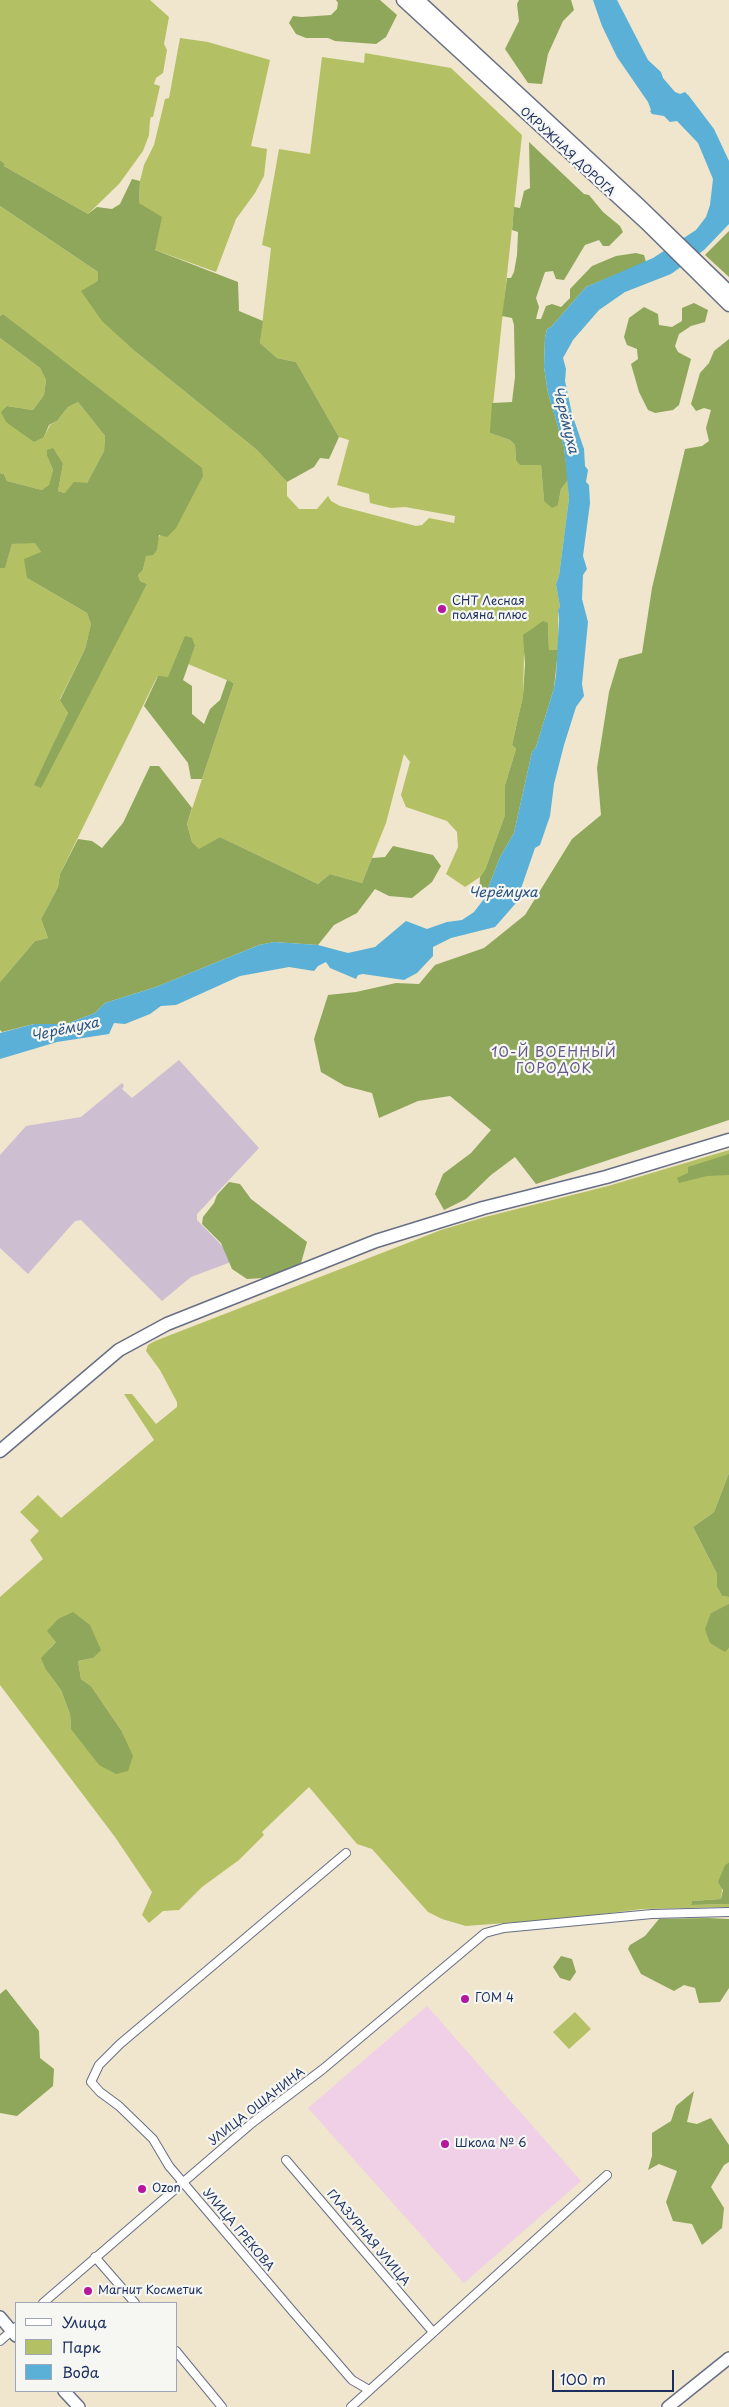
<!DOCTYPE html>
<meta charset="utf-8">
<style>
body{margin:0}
#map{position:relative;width:729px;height:2407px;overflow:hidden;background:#f0e5cd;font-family:"Playpen Sans",sans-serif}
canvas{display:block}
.legend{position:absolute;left:15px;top:2302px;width:162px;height:90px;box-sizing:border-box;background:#f6f6f2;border:1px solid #9ea6b7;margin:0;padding:6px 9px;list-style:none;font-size:15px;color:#1b2f5e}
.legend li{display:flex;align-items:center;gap:10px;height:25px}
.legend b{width:25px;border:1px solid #9ea6b7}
.scale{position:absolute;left:552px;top:2370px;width:122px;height:22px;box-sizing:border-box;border:2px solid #1b2f5e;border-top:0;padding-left:6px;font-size:15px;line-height:18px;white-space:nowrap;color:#1b2f5e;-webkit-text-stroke:4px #f6f6f2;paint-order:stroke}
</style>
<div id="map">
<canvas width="729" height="2407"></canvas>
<ul class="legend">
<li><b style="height:6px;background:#fff"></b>Улица</li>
<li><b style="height:14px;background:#b3c164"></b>Парк</li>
<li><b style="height:14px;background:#5ab0d6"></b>Вода</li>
</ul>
<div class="scale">100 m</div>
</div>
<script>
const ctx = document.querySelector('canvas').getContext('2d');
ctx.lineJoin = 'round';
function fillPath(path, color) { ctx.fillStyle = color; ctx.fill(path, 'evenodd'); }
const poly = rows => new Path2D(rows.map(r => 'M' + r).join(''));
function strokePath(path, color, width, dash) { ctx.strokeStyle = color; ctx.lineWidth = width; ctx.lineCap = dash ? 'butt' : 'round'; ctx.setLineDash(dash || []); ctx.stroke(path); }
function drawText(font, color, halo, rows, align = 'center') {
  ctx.font = font + ' "Playpen Sans",sans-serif'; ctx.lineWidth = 4.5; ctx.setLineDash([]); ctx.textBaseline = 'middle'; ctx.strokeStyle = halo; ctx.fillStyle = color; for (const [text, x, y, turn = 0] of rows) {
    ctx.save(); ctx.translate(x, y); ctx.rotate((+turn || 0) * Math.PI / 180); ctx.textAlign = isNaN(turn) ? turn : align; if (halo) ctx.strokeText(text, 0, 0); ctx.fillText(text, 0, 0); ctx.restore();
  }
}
const built = poly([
 [427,2006,581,2181,464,2283,308,2108]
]);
const industrial = poly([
 [179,1060,259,1148,197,1214,197,1220,234,1258,231,1262,191,1277,162,1301,81,1220,75,1221,28,1274,0,1248,0,1155,26,1126,81,1117,122,1083,124,1086,122,1089,132,1098]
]);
const green = poly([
 [0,0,150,0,169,17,164,44,167,50,163,73,156,78,154,84,160,86,153,117,151,117,150,120,149,135,143,151,119,184,88,214,4,166,5,164,0,160],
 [180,38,208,42,270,60,251,146,267,149,264,176,255,193,236,219,216,272,155,250,139,203,140,181,144,165,154,145,165,99,169,98],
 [365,53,451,68,522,135,490,433,510,440,515,445,516,460,541,465,544,501,558,505,561,489,568,480,569,498,559,576,556,584,560,607,558,610,558,650,549,650,548,623,524,654,523,696,512,745,516,749,505,785,505,815,485,870,480,877,465,887,446,874,458,847,457,832,447,821,406,807,401,795,410,762,404,754,386,823,362,883,330,874,318,884,220,837,199,850,192,842,187,824,234,683,188,664,195,646,168,678,157,677,60,874,58,887,41,919,48,938,35,941,0,982,0,568,5,567,12,544,35,542,41,552,27,578,87,613,91,624,85,649,60,699,68,713,35,785,147,584,140,581,138,575,143,570,146,555,203,476,3,314,0,316,0,206,98,272,98,281,136,352,257,450,287,482,287,496,299,509,317,509,328,496,331,501,340,506,416,526,422,525,429,518,454,523,455,516,405,507,391,508,370,503,369,494,337,485,349,440,339,437,296,362,277,358,260,343,271,248,262,245,279,149,310,154,322,57,364,63],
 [0,338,40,368,46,380,44,395,33,410,7,406,44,437,50,425,57,421,68,407,78,402,105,436,104,451,87,483,65,493,58,491,63,464,47,456,53,470,49,486,42,490,7,481,4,474,0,473],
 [729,1150,729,1473,714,1512,693,1527,717,1574,717,1587,722,1596,729,1597,729,1605,711,1613,725,1651,729,1648,729,1862,725,1865,721,1899,692,1901,691,1905,729,1904,729,1907,642,1909,570,1918,466,1926,442,1919,428,1912,372,1849,357,1844,309,1787,262,1832,264,1835,239,1860,202,1887,179,1910,163,1911,149,1923,142,1915,152,1892,115,1837,0,1685,0,1597,43,1559,30,1540,39,1531,20,1512,38,1495,61,1518,154,1440,124,1394,132,1394,156,1424,177,1407,177,1402,160,1370,146,1351,148,1345,155,1341,441,1230,485,1217,608,1186],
 [56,1642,93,1658,78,1661,81,1679,91,1686,121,1730,71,1729,70,1714,61,1690,46,1670,50,1648],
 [575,2012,591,2029,569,2049,553,2032]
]);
const forest = poly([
 [336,0,380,0,397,15,386,37,376,44,335,41,328,38,306,38,296,34,289,23,293,16,302,17,331,15,337,9,338,3],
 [519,0,571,0,574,10,563,21,548,54,542,84,528,83,505,49,519,21,517,4],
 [529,142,584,194,589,195,603,212,620,226,623,232,609,246,603,246,599,240,585,245,564,280,556,279,553,271,545,272,536,298,539,307,536,319,541,319,546,306,552,304,561,307,570,298,570,289,592,266,616,256,636,253,644,255,646,262,586,287,551,327,547,329,545,338,544,367,548,393,564,447,568,480,561,489,558,505,552,508,544,501,541,465,520,465,516,460,515,445,510,440,490,433,490,430,492,403,512,402,515,377,514,325,512,318,502,316,507,278,511,278,514,272,517,255,518,232,512,230,514,207,520,208,524,191,530,188],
 [0,160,5,164,4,166,88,214,97,207,112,209,120,204,132,179,140,181,139,203,162,217,155,250,238,282,239,311,263,321,260,343,277,358,296,362,339,437,329,459,320,458,314,467,287,482,257,450,136,352,102,321,81,291,98,281,98,272,0,206],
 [729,231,729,277,705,255],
 [694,303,708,310,705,322,691,326,679,334,675,346,678,352,691,359,679,405,673,410,655,413,648,410,639,392,631,364,638,359,637,349,627,345,624,337,629,318,644,307,658,314,659,325,672,327,682,321,682,308],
 [3,314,202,468,203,476,176,528,167,537,159,535,157,550,153,555,146,556,143,570,138,575,140,581,147,584,41,788,34,785,68,713,60,700,85,649,91,624,87,613,27,578,24,559,41,552,35,543,12,544,5,568,0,568,0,473,4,474,7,481,42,490,49,485,53,470,47,456,47,450,53,448,63,464,58,491,65,493,74,482,87,483,104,451,105,436,78,402,68,407,57,421,49,425,44,437,34,442,6,422,1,412,7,406,33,410,44,395,46,380,40,368,0,338,0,316],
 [729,339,729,1120,536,1184,515,1157,491,1175,466,1199,444,1210,435,1194,443,1174,471,1153,491,1130,450,1096,418,1101,379,1118,372,1093,345,1086,321,1072,314,1039,328,995,356,992,396,983,419,984,435,965,484,948,525,915,572,839,601,815,597,768,609,692,619,659,642,653,652,588,685,449,702,446,709,441,706,428,711,410,704,408,696,411,691,404,700,373,709,363,714,351],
 [543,621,548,623,549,650,558,650,554,688,536,747,532,752,514,833,500,857,484,899,479,898,480,877,485,870,505,815,505,785,516,749,512,745,523,696,525,664,523,635],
 [185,636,192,638,195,646,183,680,192,686,192,714,204,724,210,709,220,700,227,680,234,683,202,779,191,779,188,763,144,706,158,676,168,677],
 [150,766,159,766,192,808,187,824,192,842,199,849,220,837,318,884,330,874,362,883,372,858,385,857,393,846,433,855,441,866,432,882,412,898,389,896,375,889,357,913,334,925,318,945,274,942,259,945,156,987,105,1003,95,1013,66,1024,34,1024,2,1032,0,1030,0,982,35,941,48,938,41,919,58,887,60,874,78,839,92,841,102,848,123,823],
 [729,1154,729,1175,707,1176,679,1183,677,1178,688,1173,688,1167],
 [229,1182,240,1184,251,1199,307,1242,301,1263,286,1271,264,1278,247,1279,232,1269,221,1243,202,1224,203,1217,214,1203,217,1195],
 [729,1473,729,1597,722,1596,717,1587,717,1574,693,1527,714,1512],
 [729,1604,729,1648,725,1652,710,1643,705,1629,711,1613],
 [73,1612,90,1625,101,1650,93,1658,78,1661,81,1679,91,1686,121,1730,133,1756,128,1771,116,1774,99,1765,71,1729,70,1714,61,1690,46,1670,41,1658,56,1642,47,1631,58,1619],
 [729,1862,729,1904,691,1905,692,1901,721,1899,723,1890,718,1882,725,1865],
 [708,1918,729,1919,729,1988,720,2002,699,2003,695,1988,684,1985,674,1991,641,1974,628,1949,630,1945,645,1936,659,1919],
 [561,1956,572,1959,576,1972,570,1981,560,1978,553,1967],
 [6,1989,39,2031,40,2058,54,2069,53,2086,17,2116,0,2113,0,1994],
 [694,2091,687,2122,697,2124,711,2118,729,2145,729,2162,724,2165,711,2187,724,2208,722,2228,702,2245,692,2224,673,2221,666,2202,677,2171,659,2164,648,2170,652,2156,652,2133,671,2121,676,2106]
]);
const water = poly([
 [593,0,617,0,648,60,661,72,663,78,675,92,680,94,685,92,689,96,714,129,729,161,729,224,704,250,671,274,625,292,599,310,573,340,563,358,566,369,565,381,572,414,584,449,585,466,588,470,586,482,589,485,590,503,583,556,587,569,583,575,582,599,588,622,582,684,584,696,576,707,564,745,554,784,550,816,540,845,535,848,516,903,495,927,451,938,433,947,433,956,417,973,404,980,363,974,358,975,356,979,330,968,326,962,318,966,314,971,289,967,240,976,176,1005,161,1006,150,1014,125,1024,114,1023,109,1034,57,1042,0,1059,0,1033,34,1024,66,1024,95,1013,105,1003,156,987,259,945,274,942,318,945,348,953,375,947,406,921,427,929,447,922,462,920,474,912,484,899,500,857,514,833,532,752,536,747,554,688,556,675,559,619,558,610,560,607,556,584,559,576,569,498,564,447,548,393,544,367,545,338,547,329,551,327,586,287,653,258,696,230,706,217,710,205,713,179,698,143,677,121,670,122,664,116,652,114,650,111,651,110,648,102,617,57,602,26]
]);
const street = poly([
 [346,1853,120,2044,99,2065,91,2082,100,2092,119,2106,153,2139,169,2166,294,2313,352,2380,369,2390],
 [286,2160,433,2332],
 [95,2257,135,2303],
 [43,2303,252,2123,323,2069,485,1933,504,1928,652,1914,729,1912],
 [0,2341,16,2327],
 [176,2351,222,2407],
 [351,2407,607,2175]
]);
const secondary = poly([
 [0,2317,16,2336],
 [64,2391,79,2407],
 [668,2407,729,2358]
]);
const primary = poly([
 [403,0,646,223,729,305],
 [418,0,638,204,729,292],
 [0,1451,119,1350,167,1324,376,1241,483,1208,606,1177,729,1140]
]);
const markers = [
 [442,609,5,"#b5179e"],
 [465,1999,5,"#b5179e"],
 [445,2144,5,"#b5179e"],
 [142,2189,5,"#b5179e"],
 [88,2291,5,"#b5179e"]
];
const streetNames = [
 ["ОКРУЖНАЯ ДОРОГА",567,152,43],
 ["УЛИЦА ОШАНИНА",257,2107,-38],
 ["УЛИЦА ГРЕКОВА",238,2230,50],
 ["ГЛАЗУРНАЯ УЛИЦА",368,2238,50]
];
const poiNames = [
 ["СНТ Лесная",452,602],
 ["поляна плюс",452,616],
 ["ГОМ 4",475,1999],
 ["Школа № 6",455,2144],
 ["Ozon",152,2189],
 ["Магнит Косметик",98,2291]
];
const waterNames = [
 ["Черёмуха",565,420,76],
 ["Черёмуха",503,893],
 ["Черёмуха",65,1030,-12]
];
const neighbourhoodNames = [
 ["10-Й ВОЕННЫЙ",554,1053],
 ["ГОРОДОК",554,1069]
];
fillPath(built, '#efd0e6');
fillPath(industrial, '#cdbed2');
fillPath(green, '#b3c164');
fillPath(forest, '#8ea75a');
fillPath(water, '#5ab0d6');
strokePath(street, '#666f85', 10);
strokePath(secondary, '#666f85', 14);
strokePath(primary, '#666f85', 15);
strokePath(street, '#fff', 8);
strokePath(secondary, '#fff', 11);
strokePath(primary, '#fff', 12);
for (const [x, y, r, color] of markers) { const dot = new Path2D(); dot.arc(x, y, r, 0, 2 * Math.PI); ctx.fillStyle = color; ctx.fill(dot); strokePath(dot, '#f6f6f2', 2); }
drawText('12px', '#1b2f5e', '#f6f6f2', streetNames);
drawText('12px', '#1b2f5e', '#f6f6f2', poiNames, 'left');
drawText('italic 14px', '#2e5682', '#f6f6f2', waterNames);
ctx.letterSpacing = '1px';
drawText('14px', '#645886', '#f6f6f2', neighbourhoodNames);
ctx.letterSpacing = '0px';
</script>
